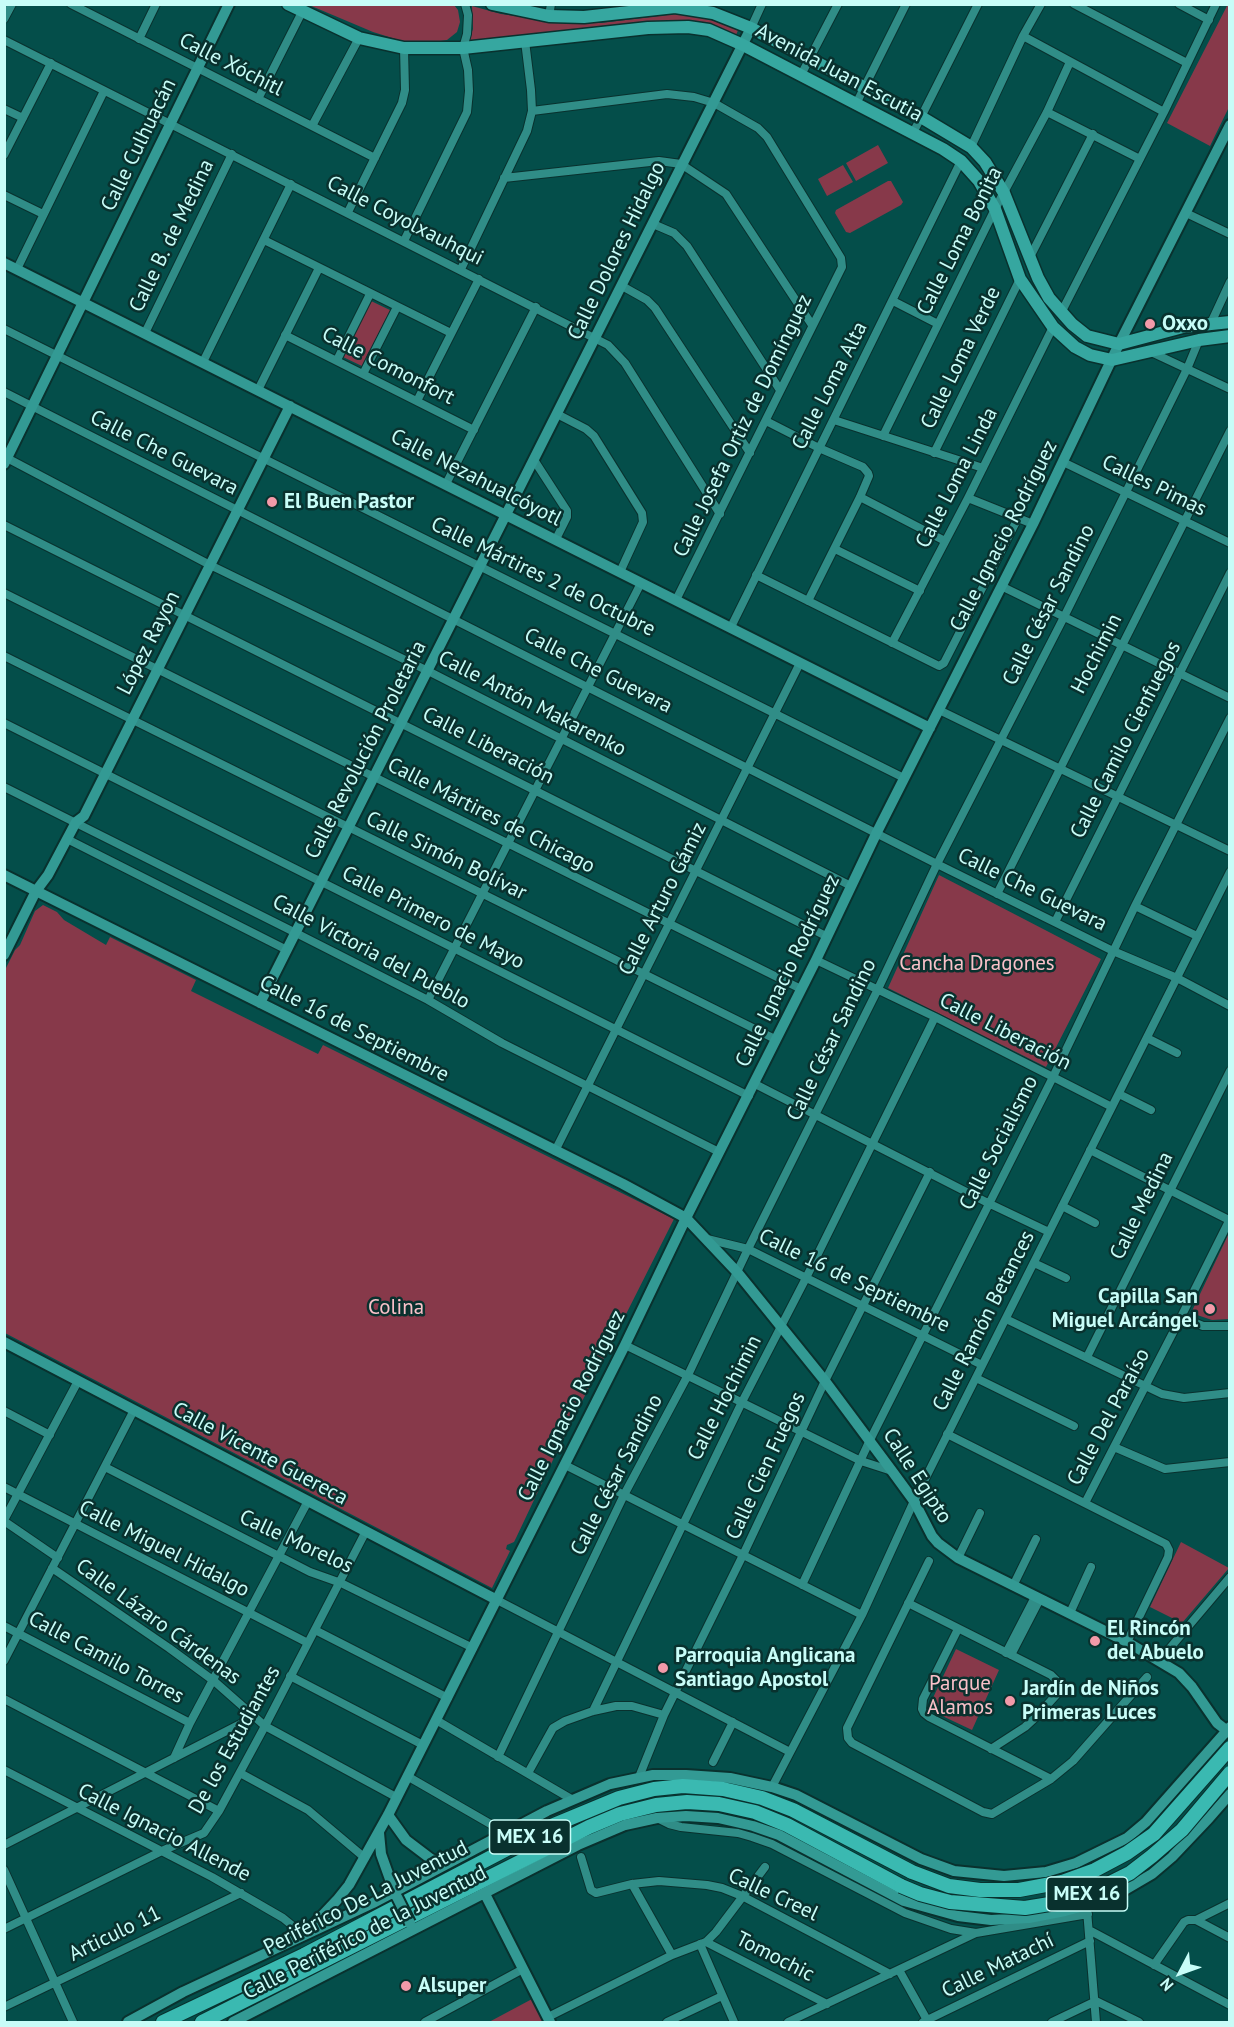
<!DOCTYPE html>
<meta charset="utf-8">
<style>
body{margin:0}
#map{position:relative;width:1234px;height:2027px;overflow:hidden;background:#044e4a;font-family:"PT Sans",sans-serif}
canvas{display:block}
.frame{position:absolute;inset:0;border:6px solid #c8fdf8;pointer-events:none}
.north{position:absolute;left:1150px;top:1943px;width:60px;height:60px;-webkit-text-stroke:4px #09312e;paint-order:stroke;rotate:229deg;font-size:16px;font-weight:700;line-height:24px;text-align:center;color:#c8fdf8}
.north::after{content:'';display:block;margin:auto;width:21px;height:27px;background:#c8fdf8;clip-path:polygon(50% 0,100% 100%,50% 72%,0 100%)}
</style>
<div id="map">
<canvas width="1234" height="2027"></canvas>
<div class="frame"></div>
<div class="north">N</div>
</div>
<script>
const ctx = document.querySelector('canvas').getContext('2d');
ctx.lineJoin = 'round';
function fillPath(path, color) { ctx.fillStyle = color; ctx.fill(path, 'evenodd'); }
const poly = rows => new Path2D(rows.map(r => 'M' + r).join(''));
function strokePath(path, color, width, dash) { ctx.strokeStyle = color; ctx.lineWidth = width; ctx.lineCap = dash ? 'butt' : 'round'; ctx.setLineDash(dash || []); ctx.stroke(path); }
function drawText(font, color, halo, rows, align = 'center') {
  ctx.font = font + ' "PT Sans",sans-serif'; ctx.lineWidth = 5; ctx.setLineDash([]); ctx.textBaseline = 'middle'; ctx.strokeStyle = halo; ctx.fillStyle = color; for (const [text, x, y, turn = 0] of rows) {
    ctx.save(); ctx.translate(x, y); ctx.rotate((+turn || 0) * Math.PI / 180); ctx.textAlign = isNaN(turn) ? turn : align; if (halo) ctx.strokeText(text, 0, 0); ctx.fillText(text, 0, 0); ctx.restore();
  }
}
const green = poly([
 [1228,4,1230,5,1229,107,1210,146,1167,123],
 [309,5,454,5,458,10,460,22,457,32,447,40,428,43,402,41,373,32],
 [472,6,501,14,571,23,601,23,675,14,693,15,739,28,736,35,710,25,468,43,473,29],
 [878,145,888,163,856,181,846,163],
 [843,165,853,182,827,196,818,179],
 [888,181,891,181,903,202,901,205,850,233,846,232,835,213,836,210],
 [371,301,392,311,364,367,343,357],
 [939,875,1101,959,1046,1067,888,988],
 [43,905,57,912,64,920,106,945,110,937,196,980,191,991,318,1054,323,1045,674,1219,561,1443,516,1538,514,1542,507,1545,506,1549,510,1551,492,1588,5,1333,5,970,15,950,20,945,35,911],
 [1229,1233,1229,1319,1212,1320,1191,1313],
 [1181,1542,1229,1568,1182,1623,1150,1607],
 [956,1649,999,1670,972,1730,936,1713,931,1702],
 [532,1999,544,2022,489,2022]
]);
const street = poly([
 [71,4,375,158],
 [1074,4,1187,63],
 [1179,4,1209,20],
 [549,16,551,4],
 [4,19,12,4],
 [751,28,762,4],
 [1023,36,1164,112],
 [139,39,156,4],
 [4,40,608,345,625,363,720,514],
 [801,75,838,4],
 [258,99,302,12],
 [856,104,906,4],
 [4,109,23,118],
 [532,111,667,94,694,97,714,103,758,128,767,137,841,258,842,267,676,600],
 [1047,112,1140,159],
 [312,126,359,38],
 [913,133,978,4],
 [971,147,1023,36,1041,4],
 [4,155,51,63],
 [504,178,659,161,681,164,726,194,812,325],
 [4,195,43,214],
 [348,212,402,103,405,90,404,48],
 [1186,213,1230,234],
 [653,224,674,233,687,246,780,390],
 [264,240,451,333],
 [404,241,467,112,469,91,468,70,463,48,467,34,468,15,465,4],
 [1030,257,1093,134],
 [17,269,104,91],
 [461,269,527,131,532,111,531,90,525,41],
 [622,286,647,300,655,308,750,453],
 [893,301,938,324],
 [1061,313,1164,112,1216,4],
 [1211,323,1230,282],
 [4,329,904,778],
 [145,333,232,154],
 [285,335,474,430],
 [1151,352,1230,389],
 [337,360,370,294],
 [203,362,291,184],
 [363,374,397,307],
 [258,390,319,268],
 [4,392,937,864,1113,951,1177,978,1230,1006],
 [417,401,479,279],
 [557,414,586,429,594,436,642,513,643,522,620,572],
 [834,420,983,468],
 [766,421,819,448,863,467,868,473,869,476,860,497,808,601],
 [883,436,995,209,1047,112,1070,62],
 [934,453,1020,279],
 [5,457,210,565,428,671,851,886],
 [534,460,567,511,567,517,556,539],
 [1063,462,1230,543],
 [446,484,536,307],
 [860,497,945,541],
 [968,498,1033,524],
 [4,525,826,936],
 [835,549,920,591],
 [756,575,939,666,944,663,1018,518],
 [1001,586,1230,698],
 [4,593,801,989],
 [731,627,961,161],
 [892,643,968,498,1053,327],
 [4,656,775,1039],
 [939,710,1230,851],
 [4,723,749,1096],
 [4,787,296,933,428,1000,502,1043,719,1152],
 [67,839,287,950],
 [997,894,1230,431],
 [1135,906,1197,936],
 [1055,922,1230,573],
 [816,960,935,1017,1112,1107],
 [428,1000,641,583],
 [1147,1038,1177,1053],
 [755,1084,988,1203,1049,1232],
 [1119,1094,1151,1110],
 [1090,1150,1229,1220],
 [555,1151,800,663],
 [1062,1206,1095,1223],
 [707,1239,748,1249,982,1365],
 [1034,1263,1066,1278],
 [1181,1317,1203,1326,1230,1326],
 [1006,1319,1162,1394,1184,1398,1230,1393],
 [625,1345,861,1461,892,1471],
 [1087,1357,1230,1071],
 [976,1378,1074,1426],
 [4,1411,50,1435],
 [947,1434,1166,1544,1169,1550,1168,1557,1127,1642],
 [1114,1447,1165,1469,1230,1462],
 [565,1465,862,1615],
 [105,1467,310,1572,341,1583,473,1648],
 [4,1487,308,1643],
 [1085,1503,1181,1317,1230,1219],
 [4,1520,78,1381],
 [4,1521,58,1558],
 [958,1558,980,1513],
 [929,1561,847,1728,848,1738,852,1743,983,1812,992,1814,1051,1779,1073,1761,1147,1677],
 [52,1568,169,1648,214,1681,265,1726,396,1797],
 [802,1585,870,1440,1053,1077,1135,906,1230,718],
 [1013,1586,1036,1539],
 [497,1600,790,1752],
 [908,1603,1051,1675,1058,1682,1057,1694,1038,1715,1025,1727,991,1749],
 [1070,1613,1091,1567],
 [4,1626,190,1723],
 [958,1629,923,1699,922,1709,924,1713,929,1717,1051,1779],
 [315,1630,448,1698],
 [1006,1653,1035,1597],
 [1011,1655,1040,1599],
 [4,1661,134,1410],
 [1159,1661,1230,1577],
 [290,1676,423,1745],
 [4,1699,219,1811],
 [593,1711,742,1402,806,1278,935,1017],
 [436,1720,573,1800],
 [498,1757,624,1495,688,1375,748,1249,878,989,937,864,1064,617,1187,369,1199,340],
 [174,1758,190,1723,308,1501],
 [713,1762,733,1722],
 [4,1770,212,1877,283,1918,294,1927,301,1937],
 [240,1773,308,1810,365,1858],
 [528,1773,553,1728,565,1721,593,1711,616,1706,632,1706,664,1715],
 [407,1776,506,1833],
 [639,1777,664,1715,743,1555,825,1381,930,1172],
 [772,1787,862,1615,914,1501,1230,872],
 [659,1819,669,1824,681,1827,738,1833,752,1837,772,1844,905,1913,951,1929,976,1933],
 [4,1845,254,1717],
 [581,1857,591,1890,596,1893,632,1884,659,1881,707,1885,722,1888,742,1896,890,1974],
 [4,1870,73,2022],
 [632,1884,672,1955],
 [1087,1910,1096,2022],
 [1196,1920,1230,1903],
 [4,1929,164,1850,204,1833,219,1811,265,1726,366,1531],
 [1089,1930,1230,2005],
 [706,1942,827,2004],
 [700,1944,734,2022],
 [1154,1965,1184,1922,1188,1920,1196,1920,1230,1938],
 [899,1970,927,2020],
 [4,2007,241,1893],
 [548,2017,672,1955,706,1942,716,1932,765,1867],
 [425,2022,523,1969],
 [667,2022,722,1996],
 [788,2022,976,1933,1088,1914],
 [923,2022,1090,1941],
 [1052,2022,1096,2001,1139,2022]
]);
const secondary = poly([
 [4,263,930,728],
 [4,464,229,4],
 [4,875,623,1184,686,1218,737,1272,825,1381,892,1471,914,1501,932,1536,938,1543,958,1558,1127,1642,1179,1673,1192,1687,1217,1723,1230,1733],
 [4,955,36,891,48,875,76,822,84,816,290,406],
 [260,1003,751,28],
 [4,1342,497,1600],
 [388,1815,406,1840,431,1859,445,1864],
 [379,1833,381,1854,396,1896],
 [485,1894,550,2022],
 [304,1935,337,1900,349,1885,388,1815,625,1345,686,1218,816,960,877,832,1033,524,1119,344,1230,125],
 [128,2022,183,1992,373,1903,547,1811,610,1784,653,1775,686,1775,730,1778,772,1787,796,1795,921,1859,954,1871,1004,1876,1046,1872,1076,1863,1127,1838,1146,1822,1230,1727],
 [233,2022,578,1845,625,1825,657,1818,686,1816,718,1818,753,1826,779,1835,904,1901,958,1916,991,1920,1029,1918,1065,1911,1092,1904,1123,1891,1152,1874,1172,1857,1209,1818,1230,1794]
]);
const primary = poly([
 [288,4,359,38,404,48,463,48,648,28,688,27,709,30,743,45,943,149,961,161,979,181,995,209,1020,279,1053,327,1075,347,1090,355,1112,360,1199,340,1230,336],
 [492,4,549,16,584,17,675,7,713,13,751,28,921,117,971,147,985,162,1004,193,1038,278,1049,298,1072,324,1087,336,1119,344,1183,327,1230,322]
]);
const highway = poly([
 [163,2022,304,1955,549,1827,619,1798,654,1789,683,1786,723,1789,762,1798,793,1810,912,1872],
 [202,2022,589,1827,620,1814,656,1805,687,1802,719,1804,755,1812,787,1825,901,1886]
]);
const secondaryBridge = poly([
 [397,1897,410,1923]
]);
const highwayBridge = poly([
 [912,1872,949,1886,980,1890,1019,1890,1062,1882,1095,1870,1127,1853,1154,1834,1230,1748],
 [901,1886,920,1894,950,1902,1025,1908,1062,1902,1092,1892,1130,1873,1152,1856,1182,1830,1230,1773]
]);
const markers = [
 [1150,324,6,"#f39aa9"],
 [272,502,6,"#f39aa9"],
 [1210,1309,6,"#f39aa9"],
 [1095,1641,6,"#f39aa9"],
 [663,1668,6,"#f39aa9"],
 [1010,1701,6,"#f39aa9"],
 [406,1986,6,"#f39aa9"]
];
const shields = [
 [530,1837,81],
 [1087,1894,81]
];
const shieldNames = [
 ["MEX 16",530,1837],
 ["MEX 16",1087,1894]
];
const streetNames = [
 ["Calle Xóchitl",231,65,27],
 ["Avenida Juan Escutia",839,73,28],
 ["Calle Culhuacán",139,145,-64],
 ["Calle Coyolxauhqui",405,221,27],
 ["Calle B. de Medina",172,236,-64],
 ["Calle Loma Bonita",960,241,-63],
 ["Calle Dolores Hidalgo",617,251,-64],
 ["Calle Loma Verde",961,358,-64],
 ["Calle Comonfort",388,366,27],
 ["Calle Loma Alta",830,386,-63],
 ["Calle Josefa Ortiz de Domínguez",743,426,-64],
 ["Calle Che Guevara",164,453,27],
 ["Calle Nezahualcóyotl",476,478,27],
 ["Calle Loma Linda",957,478,-63],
 ["Calles Pimas",1154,486,26],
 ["Calle Ignacio Rodríguez",1004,536,-63],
 ["Calle Mártires 2 de Octubre",543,577,26],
 ["Calle César Sandino",1049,605,-63],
 ["López Rayon",149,643,-63],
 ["Hochimin",1097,654,-63],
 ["Calle Che Guevara",598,671,27],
 ["Calle Antón Makarenko",532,704,27],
 ["Calle Camilo Cienfuegos",1126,740,-63],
 ["Calle Liberación",488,746,27],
 ["Calle Revolución Proletaria",366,750,-63],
 ["Calle Mártires de Chicago",491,816,27],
 ["Calle Simón Bolívar",446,856,26],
 ["Calle Che Guevara",1032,890,26],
 ["Calle Arturo Gámiz",663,899,-63],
 ["Calle Primero de Mayo",433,918,27],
 ["Calle Victoria del Pueblo",371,952,28],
 ["Calle Ignacio Rodríguez",788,971,-64],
 ["Calle 16 de Septiembre",354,1029,27],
 ["Calle Liberación",1005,1032,27],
 ["Calle César Sandino",832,1040,-64],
 ["Calle Socialismo",999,1143,-63],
 ["Calle Medina",1142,1206,-64],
 ["Calle 16 de Septiembre",854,1281,26],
 ["Calle Ramón Betances",984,1321,-63],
 ["Calle Hochimin",725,1398,-63],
 ["Calle Ignacio Rodríguez",572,1406,-63],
 ["Calle Del Paraíso",1109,1417,-62],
 ["Calle Vicente Guereca",260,1454,28],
 ["Calle Cien Fuegos",766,1466,-65],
 ["Calle César Sandino",617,1475,-63],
 ["Calle Egipto",917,1476,57],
 ["Calle Morelos",296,1542,25],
 ["Calle Miguel Hidalgo",164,1549,27],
 ["Calle Lázaro Cárdenas",158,1622,36],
 ["Calle Camilo Torres",106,1658,28],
 ["De los Estudiantes",235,1740,-61],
 ["Calle Ignacio Allende",164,1833,27],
 ["Calle Creel",773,1895,25],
 ["Periférico De La Juventud",366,1898,-27],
 ["Calle Periférico de la Juventud",365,1933,-27],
 ["Articulo 11",115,1934,-26],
 ["Tomochic",775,1957,27],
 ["Calle Matachí",998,1966,-26]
];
const poiNames = [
 ["Oxxo",1162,324],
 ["El Buen Pastor",284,502],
 ["Capilla San",1198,1297,"right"],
 ["Miguel Arcángel",1198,1321,"right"],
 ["El Rincón",1107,1629],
 ["del Abuelo",1107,1653],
 ["Parroquia Anglicana",675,1656],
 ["Santiago Apostol",675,1680],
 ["Jardín de Niños",1022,1689],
 ["Primeras Luces",1022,1713],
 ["Alsuper",418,1986]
];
const parkNames = [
 ["Cancha Dragones",977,964],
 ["Colina",396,1308],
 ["Parque",960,1684],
 ["Alamos",960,1708]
];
fillPath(green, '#87394a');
strokePath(street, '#09312e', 10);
strokePath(secondary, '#09312e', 14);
strokePath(primary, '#09312e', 15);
strokePath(highway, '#09312e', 16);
strokePath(street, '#308d87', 8);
strokePath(secondary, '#339a94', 10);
strokePath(primary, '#36a7a0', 12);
strokePath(highway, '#3ab9b1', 14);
strokePath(secondaryBridge, '#09312e', 14, []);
strokePath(highwayBridge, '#09312e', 16, []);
strokePath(secondaryBridge, '#339a94', 10);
strokePath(highwayBridge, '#3ab9b1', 14);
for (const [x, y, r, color] of markers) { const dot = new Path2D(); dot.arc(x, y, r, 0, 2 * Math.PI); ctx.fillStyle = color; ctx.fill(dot); strokePath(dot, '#09312e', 2); }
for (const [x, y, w] of shields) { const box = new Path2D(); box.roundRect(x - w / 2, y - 17, w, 34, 4.5); ctx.fillStyle = '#09312e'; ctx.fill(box); strokePath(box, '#c8fdf8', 1.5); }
drawText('bold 20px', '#c8fdf8', null, shieldNames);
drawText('21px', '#c8fdf8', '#09312e', streetNames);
drawText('bold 21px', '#c8fdf8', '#09312e', poiNames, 'left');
drawText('21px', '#fac1c9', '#09312e', parkNames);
</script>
